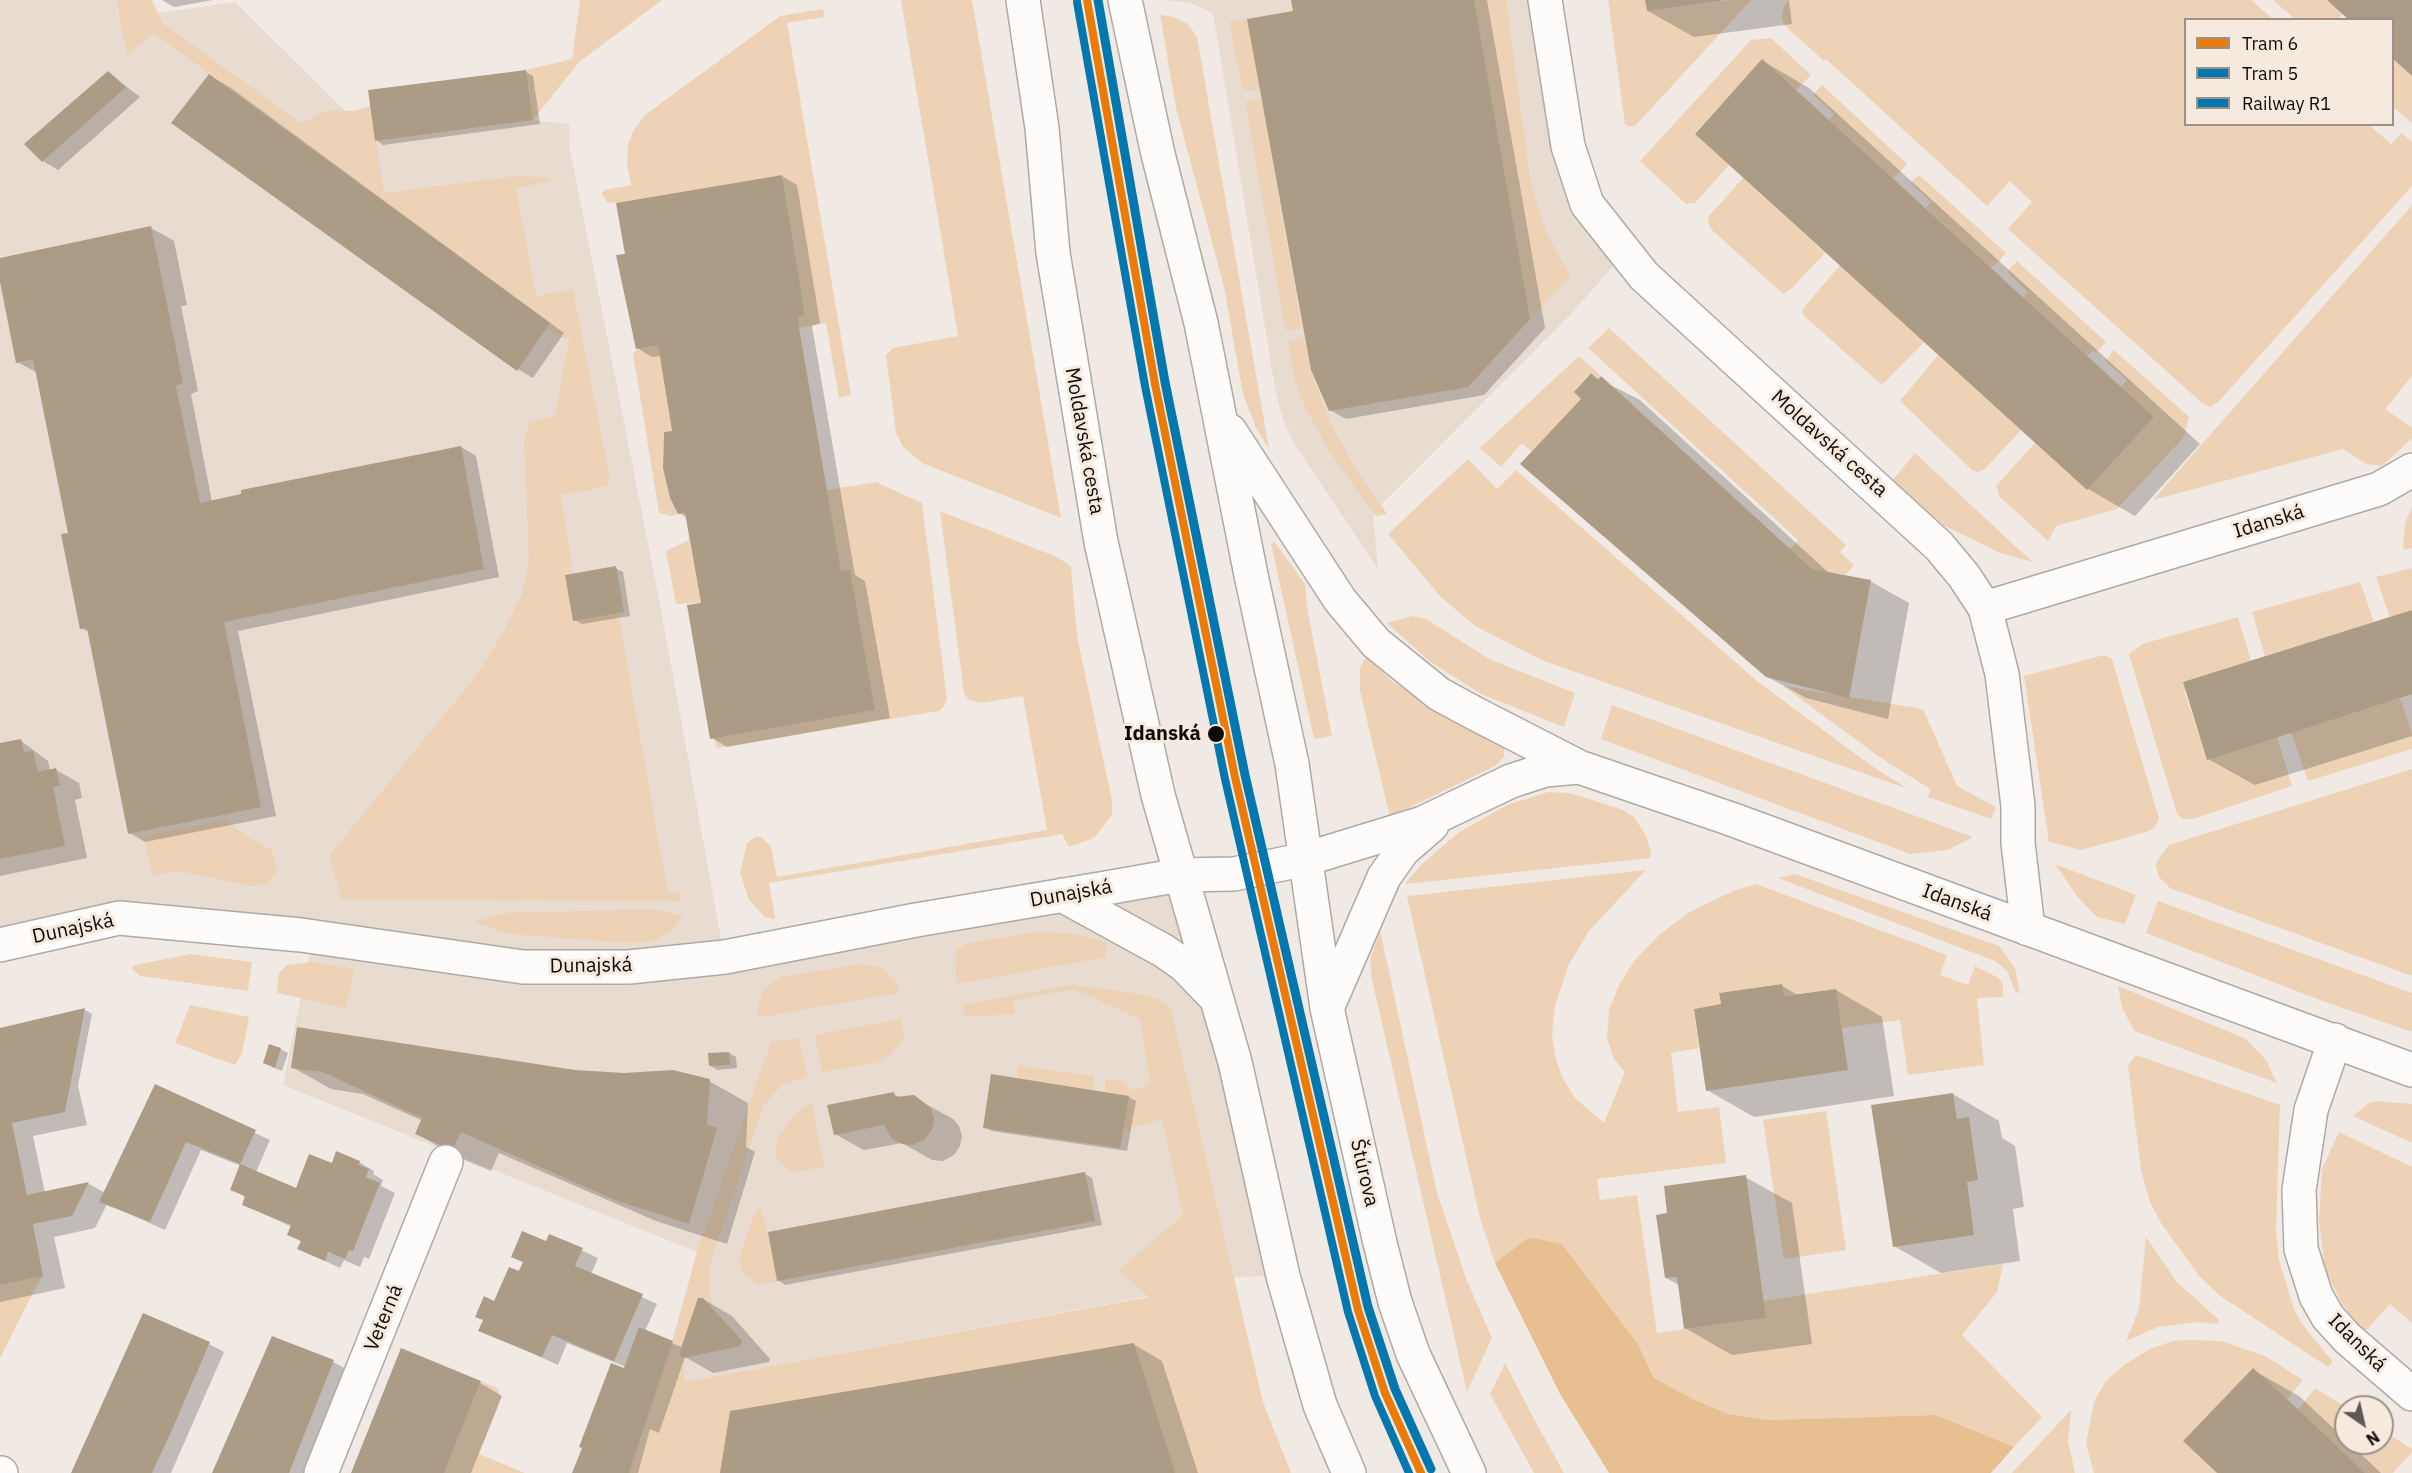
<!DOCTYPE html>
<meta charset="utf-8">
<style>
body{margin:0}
#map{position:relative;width:2412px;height:1473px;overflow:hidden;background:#f1eae4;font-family:"IBM Plex Sans",sans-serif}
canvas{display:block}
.legend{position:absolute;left:2184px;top:18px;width:210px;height:108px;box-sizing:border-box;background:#f6eadf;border:2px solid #9a9189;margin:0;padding:8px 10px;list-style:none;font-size:18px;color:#0f0b08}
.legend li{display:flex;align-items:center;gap:12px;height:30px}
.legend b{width:30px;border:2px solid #9a9189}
.north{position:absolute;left:2334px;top:1395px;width:60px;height:60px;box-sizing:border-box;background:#f6eadf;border:2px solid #9a9189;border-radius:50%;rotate:146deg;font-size:16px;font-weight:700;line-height:24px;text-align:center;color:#0f0b08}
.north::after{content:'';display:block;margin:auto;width:21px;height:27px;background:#5e5955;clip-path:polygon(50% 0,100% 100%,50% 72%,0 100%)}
</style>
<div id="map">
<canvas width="2412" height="1473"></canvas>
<ul class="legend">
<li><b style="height:8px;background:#ea7b08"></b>Tram 6</li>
<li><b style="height:8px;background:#0377ae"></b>Tram 5</li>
<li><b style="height:8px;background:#0377ae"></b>Railway R1</li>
</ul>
<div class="north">N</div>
</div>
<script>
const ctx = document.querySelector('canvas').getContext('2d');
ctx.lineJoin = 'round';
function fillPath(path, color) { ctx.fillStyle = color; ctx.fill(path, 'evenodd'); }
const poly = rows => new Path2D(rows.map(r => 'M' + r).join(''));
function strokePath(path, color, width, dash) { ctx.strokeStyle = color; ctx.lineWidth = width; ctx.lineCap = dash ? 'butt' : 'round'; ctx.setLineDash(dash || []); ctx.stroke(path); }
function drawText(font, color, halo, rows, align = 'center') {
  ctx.font = font + ' "IBM Plex Sans",sans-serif'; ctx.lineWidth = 6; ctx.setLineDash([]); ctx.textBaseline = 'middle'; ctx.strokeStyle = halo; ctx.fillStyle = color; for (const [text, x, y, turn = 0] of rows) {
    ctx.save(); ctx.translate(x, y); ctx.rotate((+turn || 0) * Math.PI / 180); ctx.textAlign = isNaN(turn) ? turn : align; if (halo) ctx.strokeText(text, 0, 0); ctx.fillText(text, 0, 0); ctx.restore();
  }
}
const built = poly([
 [0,0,116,0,119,19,235,2,375,141,533,120,569,124,569,144,659,599,726,966,1180,875,1283,1276,1235,1277,1149,1296,659,1387,697,1252,283,1085,312,943,119,918,0,945],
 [1163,0,1545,0,1568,146,1625,253,1569,316,1373,513,1378,569,1293,442,1283,419,1276,394,1213,13,1191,3]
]);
const green = poly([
 [116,0,152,0,162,23,301,123,328,110,353,111,370,106,384,193,516,176,550,178,551,181,516,188,536,296,573,290,610,479,607,485,599,488,561,495,573,573,565,575,573,621,618,613,668,894,680,892,681,901,342,899,329,856,476,676,502,634,522,594,529,560,524,439,530,422,555,416,569,340,546,329,550,323,154,33,127,55],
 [580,0,662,0,579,62,533,120,526,70,572,59],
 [901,0,972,0,1061,518,922,463,903,447,896,433,886,355,893,348,958,336],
 [1474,0,1506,0,1531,185,1546,232,1570,276,1530,319],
 [1608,0,1645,0,1647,11,1732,0,1751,0,1636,125,1630,127,1625,124],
 [1789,0,2251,0,2273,19,2186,20,2186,124,2369,125,2391,144,2402,133,2412,142,2412,186,2219,401,2210,407,2202,403,2008,229,2032,202,2010,181,1987,206,1826,59,1824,61,1785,26,1782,19,1784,6],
 [2273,0,2327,0,2343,14,2338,19,2295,19],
 [823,9,825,17,787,23,851,395,839,398,826,323,799,328,798,317,805,315,782,175,616,203,607,202,602,194,605,190,631,185,627,163,628,144,634,130,645,115,780,16],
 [1160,15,1174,17,1188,24,1197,37,1269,449,1256,428,1243,394,1224,287,1176,108],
 [1247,19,1260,89,1243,91,1229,22],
 [1771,38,1811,75,1796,90,1762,60,1695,133,1729,165,1695,203,1686,204,1640,161,1751,40],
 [2392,58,2412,76,2412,123,2393,107],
 [1822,85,1907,164,1899,173,1892,178,1829,120,1834,114,1813,95],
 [1261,99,1302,328,1286,331,1245,102],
 [1919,175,2006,253,1997,263,1990,268,1926,208,1931,202,1910,183],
 [1743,178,1825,253,1790,290,1783,294,1712,230,1708,223,1709,216],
 [2412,205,2412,376,2385,409,2412,428,2412,438,2382,466,2366,464,2343,449,2153,500],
 [2017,261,2106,342,2096,353,2093,351,2087,356,2023,298,2028,292,2007,272],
 [1840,265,1924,342,1882,385,1804,316,1802,310],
 [1609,328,1846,545,1840,552,1854,565,1845,575,1812,569,1790,549,1798,540,1588,348],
 [1304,338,1314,381,1331,424,1355,468,1387,514,1376,516,1361,496,1330,452,1305,408,1295,381,1288,342],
 [658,345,672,431,664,432,663,468,670,498,678,514,671,516,659,513,633,353,640,348],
 [2114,350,2189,417,2184,437,2117,509,2056,526,2048,541,2000,497,1996,486,2035,443,2087,490,2154,417,2121,387,2127,380,2105,361],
 [1938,355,2021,430,1985,469,1978,472,1972,470,1900,401],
 [1579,356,1601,376,1598,380,1590,373,1574,392,1581,399,1532,452,1522,443,1501,467,1480,448],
 [1915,453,2015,546,2033,562,2000,553,1943,525,1892,481],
 [1468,459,1497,489,1516,470,1758,682,1872,766,1908,789,1544,661,1475,626,1440,596,1388,534],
 [876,482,922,503,947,699,944,706,939,711,717,748,714,738,875,710,850,571,841,571,827,490],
 [2412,507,2412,548,2403,550,2405,523],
 [940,511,1057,557,1071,566,1077,636,1112,801,1112,815,1094,838,1069,847,1062,834,769,883,775,919,765,917,749,900,740,873,747,843,755,837,761,837,771,846,777,877,1047,830,1023,696,981,703,969,700,964,693],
 [689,540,701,603,676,604,666,551],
 [1274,541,1305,584,1308,613,1332,736,1314,739,1271,544],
 [2412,568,2412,610,2390,618,2376,577],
 [2360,582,2374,622,2265,656,2252,612],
 [1412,616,1426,619,1491,660,1575,693,1564,727,1481,694,1429,661,1387,623],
 [2238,617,2251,661,2183,682,2186,690,2184,691,2207,759,2277,737,2292,786,2193,819,2183,819,2177,814,2129,654,2142,644],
 [2104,655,2112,659,2159,819,2154,828,2146,832,2081,850,2049,842,2024,676],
 [1366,657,1391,680,1430,707,1468,730,1498,742,1504,748,1504,757,1495,766,1390,817,1360,691,1360,668],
 [1783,686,1923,709,1957,786,1996,807,1991,819,1928,797,1930,789,1878,756],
 [2400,698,2412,734,2412,749,2308,781,2291,732],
 [1612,705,1973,837,1948,850,1910,854,1601,739],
 [2412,769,2412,976,2170,888,2159,877,2156,866,2158,859,2169,845],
 [1548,792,1568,793,1586,798,1623,810,1634,817,1646,836,1651,852,1650,858,1405,884,1421,865,1458,833,1507,805],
 [225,820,249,838,269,848,273,853,277,872,266,884,251,886,180,871,152,876,144,836],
 [2055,864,2136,895,2125,924,2097,917,2077,896],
 [1646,870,1589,931,1568,966,1555,1006,1552,1034,1555,1056,1562,1077,1575,1098,1604,1123,1625,1072,1614,1059,1607,1039,1609,1010,1619,985,1634,961,1660,934,1690,912,1733,891,1756,884,1947,955,1940,975,1968,985,1975,966,1999,978,2003,985,2003,997,1977,998,1984,1065,1908,1075,1900,1020,1842,1028,1836,989,1784,996,1781,984,1719,993,1721,1004,1694,1009,1699,1048,1671,1053,1678,1112,1719,1107,1726,1163,1597,1179,1600,1200,1637,1195,1657,1333,1765,1318,1763,1301,2003,1264,1997,1292,1962,1335,2042,1417,2014,1447,1936,1415,1768,1420,1728,1414,1691,1398,1654,1378,1638,1344,1562,1244,1529,1237,1495,1263,1480,1218,1407,896],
 [1795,874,1999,946,2015,968,2020,994,2015,991,2007,971,1995,961,1778,878],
 [2158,901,2412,993,2412,1032,2325,1002,2146,933],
 [617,910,660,910,683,916,672,930,661,937,650,942,624,943,510,934,474,922,506,913],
 [1380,930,1437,1193,1467,1281,1492,1338,1467,1392,1372,980,1370,961],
 [1035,932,1073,934,1106,942,1106,957,957,984,955,959,957,950,965,944],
 [191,954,252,962,248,991,140,976,131,968,135,965],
 [312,962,355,970,345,1008,277,993,279,973,287,965],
 [862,964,882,968,898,986,899,993,756,1018,761,995,766,988,781,977],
 [1072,985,1140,994,1158,999,1171,1010,1263,1402,1291,1473,629,1473,673,1341,697,1252,771,1042,799,1038,807,1076,782,1085,763,1106,710,1264,709,1291,713,1304,710,1306,703,1298,698,1299,679,1354,683,1358,685,1382,1149,1297,1119,1270,1183,1215,1162,1119,1123,1131,1129,1096,1105,1092,1105,1079,1121,1080,1132,1091,1150,1084,1140,1019,1073,989,1013,1000,1015,1014,965,1017,962,1005],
 [2118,986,2246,1039,2266,1060,2277,1083,2134,1031,2122,1007],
 [190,1005,249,1017,242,1053,235,1065,175,1043],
 [901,1019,904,1038,890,1055,874,1063,822,1072,815,1035],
 [2136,1055,2280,1105,2276,1229,2279,1260,2294,1309,2302,1324,2333,1362,2328,1367,2219,1295,2199,1276,2161,1223,2150,1202,2141,1170,2128,1066],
 [1018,1066,1094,1076,1093,1090,1017,1079],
 [2377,1101,2412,1104,2412,1143,2353,1116,2369,1103],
 [812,1102,824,1167,791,1172,778,1160,775,1151,778,1138,792,1116],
 [1826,1111,1846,1250,1784,1259,1763,1120],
 [2339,1132,2412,1167,2412,1323,2390,1304,2364,1333,2343,1305,2325,1270,2319,1220,2322,1169],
 [760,1207,768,1232,777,1281,758,1285,742,1271,739,1262,751,1222],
 [2146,1237,2176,1281,2219,1320,2217,1324,2199,1322,2158,1327,2126,1341,2139,1309],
 [43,1276,38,1283,0,1358,0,1285],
 [2189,1340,2221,1341,2265,1356,2303,1380,2287,1399,2253,1368,2183,1441,2217,1473,2094,1473,2086,1444,2094,1402,2105,1382,2124,1365,2150,1349,2173,1341],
 [1505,1363,1534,1419,1564,1473,1534,1473,1490,1394],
 [481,1381,497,1388,501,1398,479,1454,525,1473,444,1473],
 [2315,1388,2346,1407,2346,1443,2382,1443,2382,1430,2412,1449,2412,1452,2393,1473,2365,1473,2298,1410],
 [2071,1410,2068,1441,2075,1473,2012,1473]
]);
const forest = poly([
 [1529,1237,1562,1244,1638,1344,1654,1378,1691,1398,1728,1414,1768,1420,1936,1415,2014,1447,1991,1473,1609,1473,1560,1394,1495,1263]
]);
const shadow = poly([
 [162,0,213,0,174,7],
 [1292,0,1487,0,1545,328,1484,395,1346,419,1330,410],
 [1647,0,1789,0,1792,24,1694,37,1648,11],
 [1763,61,1809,88,2200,444,2135,516,2088,489,1697,133],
 [526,72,533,76,540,124,383,145,376,140],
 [108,73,140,97,58,170,43,161,27,144],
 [209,75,231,88,564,333,533,378,518,369],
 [782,176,797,185,820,323,812,326,855,575,865,581,890,718,727,747,712,738,702,604,687,518,679,513,674,432,661,356,652,357,637,348,626,255],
 [151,228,174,241,187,305,181,306,198,391,191,394,212,502,461,447,476,456,499,577,238,631,276,816,145,842,130,833,89,632,81,628,69,534,38,373,17,362,0,274,0,260],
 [1591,375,1640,400,1830,574,1870,581,1909,603,1888,719,1806,698,1766,676],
 [615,568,623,572,630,616,582,624,575,620],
 [2412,612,2412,736,2255,785,2208,759],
 [20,740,48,761,50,771,56,770,79,783,82,798,75,800,87,858,0,876,0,745],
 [1781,985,1799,996,1836,990,1882,1017,1894,1096,1754,1117,1707,1090,1722,1006],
 [85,1010,92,1014,78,1086,87,1125,33,1136,45,1193,89,1184,105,1193,156,1086,270,1140,256,1172,296,1190,333,1165,359,1162,374,1171,373,1174,383,1180,381,1186,395,1193,369,1259,364,1257,360,1267,344,1260,340,1268,299,1249,302,1242,289,1234,292,1227,244,1205,246,1198,232,1189,241,1166,201,1150,165,1230,107,1204,95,1228,54,1237,65,1288,0,1302,0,1030],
 [280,1049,288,1053,282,1071,272,1067],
 [729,1053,736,1057,737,1068,717,1070,710,1065],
 [292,1067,575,1072,709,1081,748,1103,746,1147,755,1152,727,1244,656,1221,499,1153,491,1171,455,1156,417,1134,423,1121,363,1094,331,1089],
 [893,1094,901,1098,913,1097,953,1119,959,1126,962,1136,960,1146,954,1155,943,1161,932,1160,902,1143,864,1150,835,1134],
 [1953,1094,1999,1121,2002,1138,2015,1146,2024,1207,2013,1209,2020,1261,1941,1273,1894,1246],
 [1128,1097,1136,1101,1127,1151,992,1131,985,1127],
 [1085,1174,1092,1178,1102,1225,785,1285,778,1280],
 [1745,1177,1792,1203,1812,1344,1732,1355,1685,1328,1679,1285,1666,1278,1669,1215],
 [550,1235,598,1258,591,1274,657,1304,645,1331,683,1348,703,1299,732,1316,770,1359,769,1362,713,1373,685,1357,659,1433,650,1429,638,1473,573,1473,626,1367,567,1343,558,1365,480,1330,495,1303,524,1263,513,1256,546,1243],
 [209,1344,224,1352,171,1473,72,1473],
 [1133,1344,1162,1361,1198,1473,722,1473],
 [333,1362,356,1374,317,1473,214,1473],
 [2253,1370,2299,1396,2346,1440,2346,1443,2349,1443,2381,1473,2219,1473],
 [480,1383,502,1396,471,1473,353,1473]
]);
const building = poly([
 [1291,0,1474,0,1530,319,1468,387,1329,411,1311,370,1247,19,1293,11],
 [1645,0,1721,0,1721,1,1647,11],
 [2327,0,2412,0,2412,76,2392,58,2392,20,2349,20],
 [1762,59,2154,417,2087,490,1695,134],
 [526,70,533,120,375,141,368,90],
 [108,71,126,87,42,162,24,144],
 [209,74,550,323,517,371,171,123],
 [782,175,805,315,798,317,799,328,841,571,850,570,875,710,710,739,687,605,701,603,685,513,678,514,670,498,663,468,664,432,672,431,658,345,636,349,616,255,625,254,616,203],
 [151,226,183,383,176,386,200,503,241,494,241,490,461,446,484,569,224,622,261,807,128,834,87,628,80,629,61,534,68,533,33,359,16,363,0,282,0,258],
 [1591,373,1598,380,1601,376,1812,569,1871,580,1849,698,1766,677,1520,464,1581,399,1574,392],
 [616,566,624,612,573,621,565,575],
 [2412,610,2412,694,2207,760,2183,682],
 [21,739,24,752,33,751,38,772,56,768,60,785,53,787,65,846,0,859,0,743],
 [1782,984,1784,996,1836,989,1848,1070,1706,1091,1694,1009,1721,1004,1719,993],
 [85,1008,65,1112,12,1123,27,1195,89,1182,72,1216,33,1224,43,1276,0,1285,0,1028],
 [297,1027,575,1070,624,1073,673,1070,710,1079,707,1125,717,1128,689,1224,615,1200,461,1132,452,1150,415,1134,422,1118,323,1072,291,1068],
 [269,1044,281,1048,275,1068,263,1063],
 [729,1052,730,1065,709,1066,708,1053],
 [991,1074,1129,1096,1120,1148,983,1128],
 [155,1084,256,1130,240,1164,186,1142,150,1222,99,1202],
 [894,1092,895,1097,914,1095,931,1108,934,1119,932,1130,925,1139,913,1145,902,1144,892,1139,884,1125,834,1135,827,1105],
 [1953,1093,1957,1119,1969,1117,1978,1180,1967,1182,1974,1235,1893,1247,1871,1105],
 [336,1151,360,1161,359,1165,369,1169,366,1177,380,1183,353,1251,349,1250,345,1259,328,1252,325,1261,297,1249,301,1241,287,1235,291,1225,242,1205,245,1196,230,1190,240,1164,296,1188,309,1154,332,1163],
 [1085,1172,1095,1221,777,1281,768,1232],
 [1746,1175,1766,1318,1684,1329,1677,1277,1665,1278,1656,1215,1667,1213,1664,1186],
 [522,1231,546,1241,549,1234,583,1248,575,1266,643,1294,614,1361,552,1335,542,1357,478,1331,483,1320,475,1317,484,1296,494,1301,509,1267,519,1271,523,1262,511,1257],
 [698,1298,703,1298,742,1341,740,1346,683,1358,679,1354],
 [143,1313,210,1342,171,1432,152,1473,71,1473],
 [639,1327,673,1341,629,1473,572,1473,582,1448,579,1447,611,1363,624,1368],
 [272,1336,334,1360,289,1473,212,1473],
 [1134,1343,1175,1473,720,1473,730,1411],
 [401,1348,481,1381,444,1473,351,1473],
 [2253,1368,2287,1399,2365,1473,2217,1473,2183,1441]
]);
const minor = poly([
 [1023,0,1042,128,1053,253,1101,542,1158,795,1235,1062,1283,1276,1320,1405,1349,1473],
 [1125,0,1157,150,1201,323,1251,575,1292,764,1327,1008,1380,1243,1395,1302,1413,1354,1469,1473],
 [1545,0,1568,146,1587,204,1644,276,1939,546,1964,576,1985,608,2002,674,2018,806,2018,843,2028,929],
 [1230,431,1340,600,1376,643,1439,694,1476,714,1579,767,1731,819,2412,1070],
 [1985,608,2379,489,2412,470],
 [1062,895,1164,951,1184,965,1214,996],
 [0,945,119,918,301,935,523,967,629,967,725,957,916,920,1106,888,1180,875,1234,874,1306,859,1423,823,1511,781,1545,770,1579,767],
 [1328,1006,1384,877,1403,850,1432,825],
 [2335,1040,2311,1110,2299,1190,2301,1249,2316,1296,2328,1317,2347,1338,2412,1394],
 [0,1473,1,1473],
 [321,1473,446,1162]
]);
const rail1 = poly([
 [1098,0,1165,382,1245,775,1368,1307,1395,1389,1431,1469]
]);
const tram1 = poly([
 [1087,0,1155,384,1235,777,1358,1310,1385,1393,1421,1473]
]);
const tram2 = poly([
 [1077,2,1145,386,1225,779,1348,1312,1375,1396,1409,1473]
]);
const markers = [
 [1216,734,9,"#0f0b08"]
];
const streetNames = [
 ["Moldavská cesta",1084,441,80],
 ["Moldavská cesta",1829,444,42],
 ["Idanská",2269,522,-17],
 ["Dunajská",1071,894,-10],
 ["Idanská",1957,903,20],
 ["Dunajská",73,929,-12],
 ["Dunajská",591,966,-1],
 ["Štúrova",1364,1173,77],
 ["Veterná",384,1318,-68],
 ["Idanská",2357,1343,45]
];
const stopNames = [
 ["Idanská",1201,734]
];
fillPath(built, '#e8dbd0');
fillPath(green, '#edd2b6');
fillPath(forest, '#e8bf90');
fillPath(shadow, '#0003');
fillPath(building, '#ac9c85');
strokePath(minor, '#aea9a5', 36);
strokePath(minor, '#fdfcfb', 33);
strokePath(rail1, '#0377ae', 9);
strokePath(tram1, '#ea7b08', 8);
strokePath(tram2, '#0377ae', 8);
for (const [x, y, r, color] of markers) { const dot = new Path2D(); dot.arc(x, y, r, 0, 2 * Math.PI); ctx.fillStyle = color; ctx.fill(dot); strokePath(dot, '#f6eadf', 2); }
drawText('20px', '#0f0b08', '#f6eadf', streetNames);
drawText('bold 20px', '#0f0b08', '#f6eadf', stopNames, 'right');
</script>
